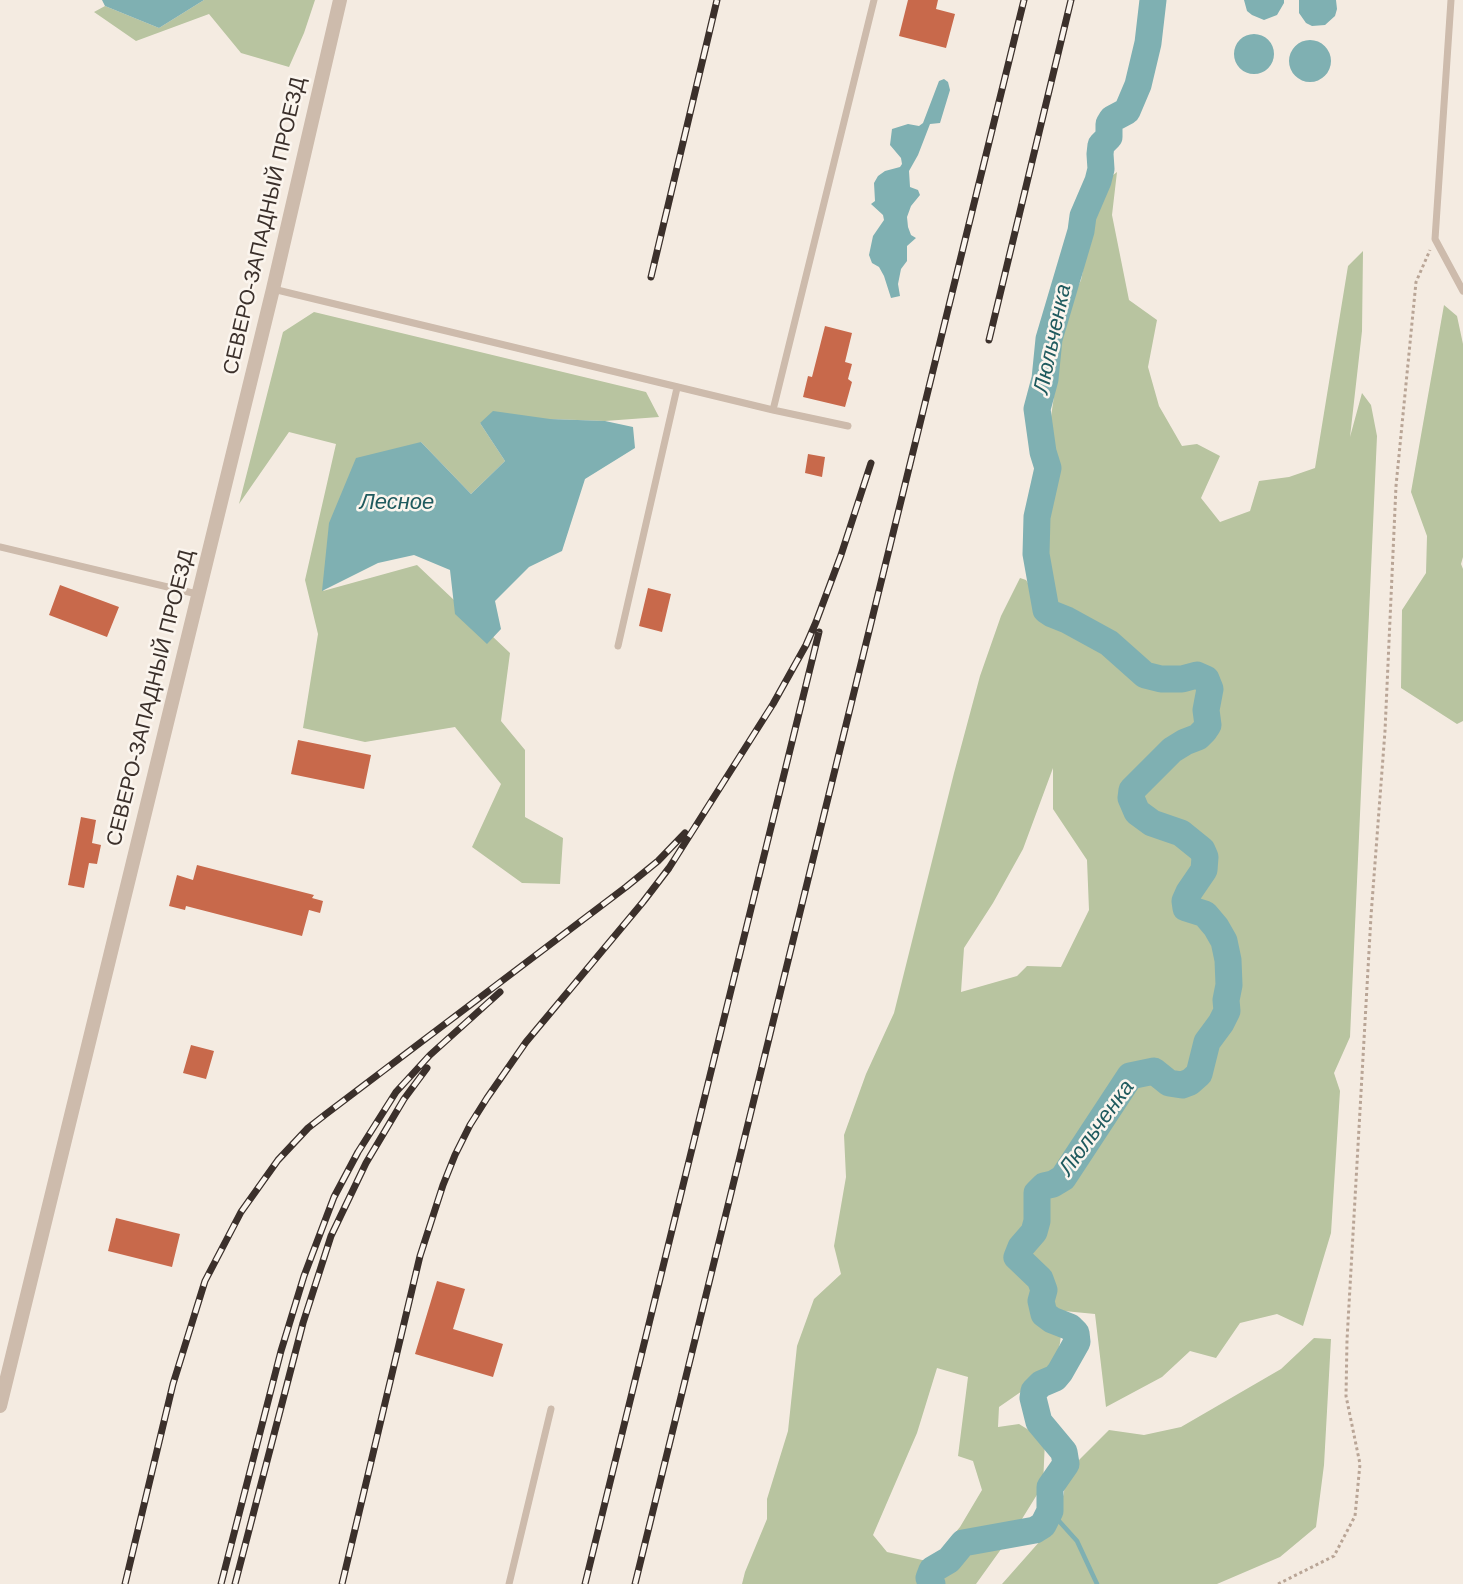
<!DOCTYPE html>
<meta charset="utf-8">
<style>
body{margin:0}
canvas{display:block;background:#f4ebe1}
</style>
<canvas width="1463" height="1584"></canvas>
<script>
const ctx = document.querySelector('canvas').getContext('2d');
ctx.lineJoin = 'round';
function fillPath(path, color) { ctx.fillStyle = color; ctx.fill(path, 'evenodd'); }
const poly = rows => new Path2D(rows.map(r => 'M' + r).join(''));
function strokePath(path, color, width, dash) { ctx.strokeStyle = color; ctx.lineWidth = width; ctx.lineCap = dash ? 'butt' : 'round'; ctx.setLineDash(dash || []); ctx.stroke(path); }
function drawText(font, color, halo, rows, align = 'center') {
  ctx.font = font + ' Helvetica,sans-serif'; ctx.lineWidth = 5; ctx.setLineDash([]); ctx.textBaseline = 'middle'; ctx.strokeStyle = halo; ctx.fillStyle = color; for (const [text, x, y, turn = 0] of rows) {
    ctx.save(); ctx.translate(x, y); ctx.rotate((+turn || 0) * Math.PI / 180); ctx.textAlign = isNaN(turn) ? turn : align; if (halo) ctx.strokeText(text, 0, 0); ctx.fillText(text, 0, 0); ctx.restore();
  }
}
const green = poly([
 [204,0,315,0,304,33,289,67,241,53,209,14,136,41,94,12,105,6,159,28],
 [1117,172,1112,215,1129,300,1157,320,1148,367,1159,406,1182,446,1197,444,1220,456,1201,498,1220,522,1250,511,1259,481,1289,477,1315,468,1348,266,1363,251,1362,331,1350,437,1362,393,1371,405,1377,436,1350,1037,1334,1073,1340,1091,1331,1233,1303,1326,1277,1314,1240,1323,1216,1358,1190,1351,1162,1377,1106,1407,1095,1314,1064,1311,1060,1343,1050,1382,1025,1389,999,1407,998,1427,1019,1424,1045,1440,1043,1485,1017,1527,976,1584,742,1584,745,1572,767,1519,767,1499,788,1431,797,1346,814,1299,841,1274,834,1246,846,1177,844,1135,866,1074,894,1013,954,773,980,676,1001,616,1020,578,1026,580,1039,600,1046,597,1051,586,1047,531,1048,468,1051,417,1066,312,1081,280,1095,211,1103,183],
 [1053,768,1053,809,1087,860,1089,910,1061,967,1027,966,1017,976,961,992,964,948,993,903,1023,849],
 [937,1368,968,1377,958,1456,973,1461,982,1490,960,1527,931,1562,887,1552,873,1535,917,1433],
 [1444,305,1457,316,1463,344,1463,557,1461,564,1463,569,1463,721,1457,724,1401,688,1402,610,1426,573,1427,536,1411,492],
 [314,312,646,392,659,417,605,421,550,419,480,423,505,461,471,494,421,442,323,591,417,565,510,653,501,721,525,750,525,817,563,838,560,884,522,883,472,847,501,784,455,727,365,742,303,728,318,634,305,580,336,444,289,432,239,504,283,332],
 [1314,1338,1331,1339,1324,1465,1316,1527,1280,1557,1217,1584,1002,1584,1048,1532,1058,1513,1064,1493,1065,1474,1109,1430,1144,1435,1181,1427,1281,1369]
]);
const water = poly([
 [102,0,204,0,159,28,105,6],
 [1244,0,1284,0,1284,3,1277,15,1264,20,1252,15,1247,11],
 [1299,0,1336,0,1337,9,1335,16,1325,25,1312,26,1306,23,1299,13],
 '1234 54a20 20 0 1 1 40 0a20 20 0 1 1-40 0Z',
 '1289 61a21 21 0 1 1 42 0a21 21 0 1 1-42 0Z',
 [944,79,948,82,950,90,940,123,930,124,918,155,909,171,910,187,918,190,920,195,911,206,907,217,908,227,911,235,916,238,907,246,907,261,901,269,898,284,900,296,891,298,884,276,879,267,872,263,869,255,873,236,884,220,883,215,871,204,875,201,874,183,878,176,885,171,900,167,902,164,901,158,890,145,892,129,908,124,919,126,923,123,939,81],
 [493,411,550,419,605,421,633,427,635,448,585,479,562,551,529,567,495,601,501,629,487,644,455,614,450,570,414,555,378,563,322,591,329,523,356,458,421,442,471,494,505,461,480,423]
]);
const stream = poly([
 [1050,1511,1077,1541,1097,1584]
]);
const river = poly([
 [932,1584,929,1578,932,1570,949,1560,963,1543,1035,1530,1043,1525,1050,1511,1050,1487,1066,1464,1064,1452,1039,1422,1033,1398,1034,1391,1041,1384,1055,1378,1060,1372,1077,1342,1076,1333,1070,1327,1052,1320,1044,1314,1041,1301,1044,1290,1040,1279,1017,1257,1021,1247,1034,1232,1037,1221,1037,1193,1044,1186,1053,1184,1063,1178,1130,1076,1154,1071,1169,1083,1182,1085,1190,1082,1199,1074,1207,1042,1221,1023,1227,1011,1226,1000,1229,985,1228,960,1224,941,1216,927,1205,914,1186,908,1185,901,1189,892,1204,870,1205,857,1202,850,1181,833,1152,823,1137,812,1131,798,1132,790,1172,750,1185,742,1198,737,1204,731,1208,725,1206,710,1210,689,1206,679,1197,675,1182,679,1161,679,1145,675,1109,643,1067,620,1052,614,1046,610,1036,554,1037,517,1048,468,1043,452,1037,409,1045,379,1049,339,1081,231,1083,216,1098,181,1101,169,1100,154,1101,145,1109,137,1109,124,1112,119,1127,111,1138,85,1148,43,1153,0]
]);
const building = poly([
 [908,0,938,0,936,9,955,14,946,48,899,36],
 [825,326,852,333,845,362,852,364,848,379,852,382,845,407,803,397,808,376,812,377],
 [808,454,825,457,822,477,805,473],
 [60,585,119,607,107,637,49,615],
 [648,588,671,594,662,632,639,626],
 [298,740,371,755,364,789,291,774],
 [81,817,96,820,92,843,101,845,97,864,89,863,84,888,68,885],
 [197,865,314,895,312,898,323,901,320,913,309,910,302,936,186,906,185,910,169,906,177,875,193,880],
 [191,1045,214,1051,206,1079,183,1073],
 [116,1218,180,1234,172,1267,108,1251],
 [437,1281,465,1289,453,1329,503,1344,493,1377,415,1354]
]);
const path = poly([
 [1278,1584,1334,1556,1355,1516,1360,1464,1346,1396,1347,1340,1371,916,1385,731,1396,486,1416,282,1430,250]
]);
const service = poly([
 [1451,0,1435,239,1463,291],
 [273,289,773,410,874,0],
 [773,410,848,426],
 [0,547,197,594],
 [618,646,677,388],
 [509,1584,551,1409]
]);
const minor = poly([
 [0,1406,273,289,340,0]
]);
const rail = poly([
 [651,277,717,0],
 [989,340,1071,0],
 [125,1584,173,1384,205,1281,241,1212,278,1160,308,1128,326,1114,626,887,658,861,685,833],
 [221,1584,281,1351,304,1276,334,1197,358,1152,396,1092,430,1055,500,992],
 [235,1584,303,1323,331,1236,366,1163,404,1099,427,1068],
 [342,1584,420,1256,443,1185,455,1155,470,1125,487,1098,526,1042,643,902,669,868,773,704,806,645,816,622,841,555,871,463],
 [585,1584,819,632],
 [635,1584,1024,0]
]);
const streetNames = [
 ["СЕВЕРО-ЗАПАДНЫЙ ПРОЕЗД",265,226,-77],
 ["СЕВЕРО-ЗАПАДНЫЙ ПРОЕЗД",151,698,-76]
];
const waterNames = [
 ["Люльченка",1053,339,-78],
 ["Лесное",397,503],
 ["Люльченка",1097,1128,-54]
];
fillPath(green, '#b8c4a0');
fillPath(water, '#7fb0b2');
strokePath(stream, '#7fb0b2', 4.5);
strokePath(river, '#7fb0b2', 27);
fillPath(building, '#c8694b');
strokePath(path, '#b9a596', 3, [3, 3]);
strokePath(service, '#cdbbac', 7);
strokePath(minor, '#cdbbac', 14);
strokePath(rail, '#3b302b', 7);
strokePath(rail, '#fbf5ee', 4.5, [14]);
drawText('21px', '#3b302b', '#fbf5ee', streetNames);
drawText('italic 22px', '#1f5a5e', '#fbf5ee', waterNames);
</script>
